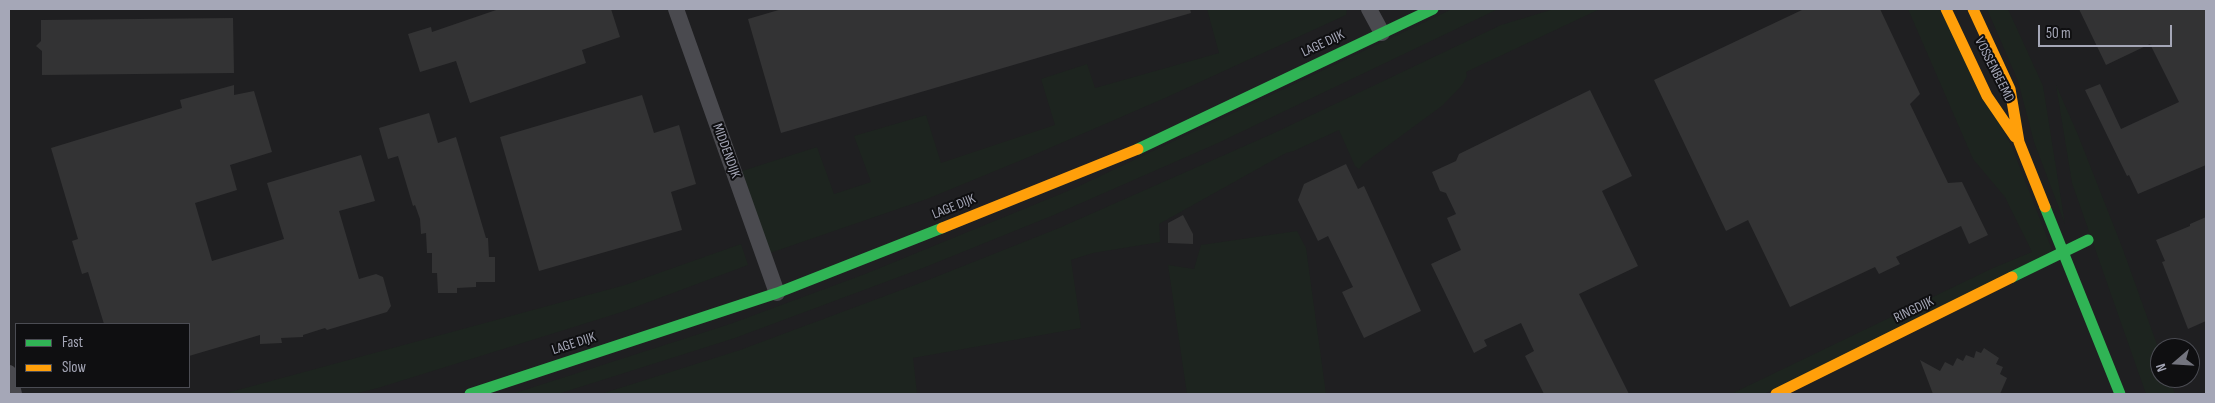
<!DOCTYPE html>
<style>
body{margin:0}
#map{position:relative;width:2215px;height:403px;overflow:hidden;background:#151515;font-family:"Sofia Sans Condensed",sans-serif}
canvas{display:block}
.frame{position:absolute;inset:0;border:10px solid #a5a7b7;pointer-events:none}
.legend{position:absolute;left:15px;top:323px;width:175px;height:65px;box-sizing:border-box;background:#0f0f11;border:1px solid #4b4c53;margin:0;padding:6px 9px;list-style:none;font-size:15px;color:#a5a7b7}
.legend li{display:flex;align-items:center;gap:10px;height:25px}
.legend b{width:25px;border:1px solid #4b4c53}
.north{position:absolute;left:2150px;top:338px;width:50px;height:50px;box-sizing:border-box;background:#0f0f11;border:1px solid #4b4c53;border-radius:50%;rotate:251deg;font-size:14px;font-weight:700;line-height:20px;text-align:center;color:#a5a7b7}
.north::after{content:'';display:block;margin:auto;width:18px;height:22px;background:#73747e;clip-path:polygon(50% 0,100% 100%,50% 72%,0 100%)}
.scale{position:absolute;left:2038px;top:25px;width:134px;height:22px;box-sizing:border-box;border:2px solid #a5a7b7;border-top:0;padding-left:6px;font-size:15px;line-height:18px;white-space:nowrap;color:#a5a7b7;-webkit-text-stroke:4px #0f0f11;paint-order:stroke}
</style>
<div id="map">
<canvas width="2215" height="403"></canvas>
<div class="frame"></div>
<ul class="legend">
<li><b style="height:6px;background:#30b455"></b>Fast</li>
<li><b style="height:6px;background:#ff9f0a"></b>Slow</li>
</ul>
<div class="north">N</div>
<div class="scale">50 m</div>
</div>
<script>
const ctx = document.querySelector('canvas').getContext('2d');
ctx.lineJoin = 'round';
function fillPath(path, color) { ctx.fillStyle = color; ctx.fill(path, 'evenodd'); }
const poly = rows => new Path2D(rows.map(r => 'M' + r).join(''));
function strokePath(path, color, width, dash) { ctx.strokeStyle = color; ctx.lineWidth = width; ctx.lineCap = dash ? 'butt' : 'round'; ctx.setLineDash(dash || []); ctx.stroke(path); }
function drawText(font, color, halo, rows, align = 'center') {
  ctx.font = font + ' "Sofia Sans Condensed",sans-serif'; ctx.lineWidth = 4; ctx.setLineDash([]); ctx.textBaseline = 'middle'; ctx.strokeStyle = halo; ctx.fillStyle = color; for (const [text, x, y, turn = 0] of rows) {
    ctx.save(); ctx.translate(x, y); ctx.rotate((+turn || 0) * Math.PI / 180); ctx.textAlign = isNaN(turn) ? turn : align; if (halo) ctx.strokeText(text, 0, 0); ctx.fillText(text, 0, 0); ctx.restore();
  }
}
const built = poly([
 [9,9,2206,9,2206,394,9,394],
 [16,324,189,324,189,387,16,387],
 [2160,348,2190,348,2190,378,2160,378]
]);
const green = poly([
 [1207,9,1347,9,1346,15,1165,98,1029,157,927,199,770,253,742,171,817,147,834,194,871,182,854,136,926,115,941,163,1055,125,1041,79,1087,64,1095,88,1219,53],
 [1452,9,1498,9,1218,143,1054,215,923,268,735,338,558,394,512,394,730,324,865,274,1075,188],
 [1554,9,1600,9,1466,72,1467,76,1462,85,1443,105,1363,164,1359,169,1355,166,1339,130,1294,151,1286,153,1159,224,1160,242,1093,253,1071,260,1081,328,913,358,917,394,601,394,740,350,928,280,1059,228,1274,133,1501,25],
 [1908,9,1941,9,2012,147,2052,250,2034,263,1764,394,1731,394,1993,268,2032,252,2005,197,1973,159],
 [1987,9,2008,9,2043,86,2065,224,2034,142,2018,81],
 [2056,85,2078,135,2122,247,2160,353,2160,378,2169,378,2175,394,2146,394,2072,183],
 [1297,231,1306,248,1326,394,1187,394,1168,265,1194,269,1201,245],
 [741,244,748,265,622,312,378,388,354,394,223,394,625,285]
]);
const building = poly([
 [499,9,611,9,620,37,582,50,586,63,470,103,456,61,420,72,408,34,431,27,432,32],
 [782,9,1190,9,1191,13,781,133,748,19],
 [1804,9,1880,9,1920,94,1910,104,1948,183,1962,182,1988,235,1969,244,1961,226,1896,257,1900,264,1879,274,1875,267,1790,307,1748,220,1726,231,1654,80],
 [2079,9,2206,9,2206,165,2138,194,2129,175,2127,176,2085,90,2100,84,2121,129,2179,102,2150,44,2106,65],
 [233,18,234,73,42,75,42,51,36,46,41,41,41,20],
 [234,85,234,95,254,91,272,152,230,165,237,190,195,203,212,261,284,239,267,183,361,155,375,201,339,211,359,279,376,274,383,277,391,306,387,312,327,330,325,328,303,335,303,337,281,338,282,343,260,344,260,335,189,356,189,324,104,324,88,272,82,274,72,241,78,239,51,148,182,108,180,100],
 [1590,90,1632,176,1602,191,1638,266,1579,294,1629,394,1544,394,1525,356,1534,351,1521,323,1484,340,1487,346,1474,353,1431,264,1461,250,1447,218,1456,214,1446,193,1440,191,1432,172,1456,161,1459,154],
 [642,95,654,133,679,125,696,184,671,192,682,230,539,271,500,137],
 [429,113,438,143,456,137,486,238,488,238,489,257,495,257,495,282,476,282,476,287,457,288,457,293,438,293,437,273,432,273,432,253,427,253,426,233,421,234,420,219,415,205,413,206,398,156,388,159,379,128],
 [1346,164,1358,189,1364,186,1421,311,1364,338,1342,292,1353,287,1328,236,1318,241,1298,200,1304,184],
 [1183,215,1193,234,1193,244,1168,243,1168,223],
 [2206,217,2206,321,2188,329,2162,262,2165,261,2156,240,2190,226,2190,224],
 [1984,348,1999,358,1996,364,2003,367,2000,374,2007,378,2000,394,1933,394,1920,360,1940,371,1945,362,1953,366,1957,358,1963,361,1966,355,1974,358,1976,351,1981,353]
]);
const street = poly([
 [676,9,777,293],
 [1369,9,1382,33],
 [9,373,14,394]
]);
const fast = poly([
 [1138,149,1433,9],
 [2045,207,2120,394],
 [2012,277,2088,240],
 [470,394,777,293,942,228]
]);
const slow = poly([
 [1946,9,1987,96,2015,137],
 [1973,9,2010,89,2019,142,2045,207],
 [942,228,1138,149],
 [1776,394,2012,277]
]);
const streetNames = [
 ["LAGE DIJK",1323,44,-25],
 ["VOSSENBEEMD",1994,70,63],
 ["MIDDENDIJK",726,151,70],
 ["LAGE DIJK",954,207,-22],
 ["RINGDIJK",1914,310,-26],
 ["LAGE DIJK",574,344,-18]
];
fillPath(built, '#1f1f21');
fillPath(green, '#1d241f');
fillPath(building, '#333334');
strokePath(street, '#4a4a4f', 16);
strokePath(fast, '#30b455', 11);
strokePath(slow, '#ff9f0a', 11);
drawText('14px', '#a5a7b7', '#0f0f11', streetNames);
</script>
